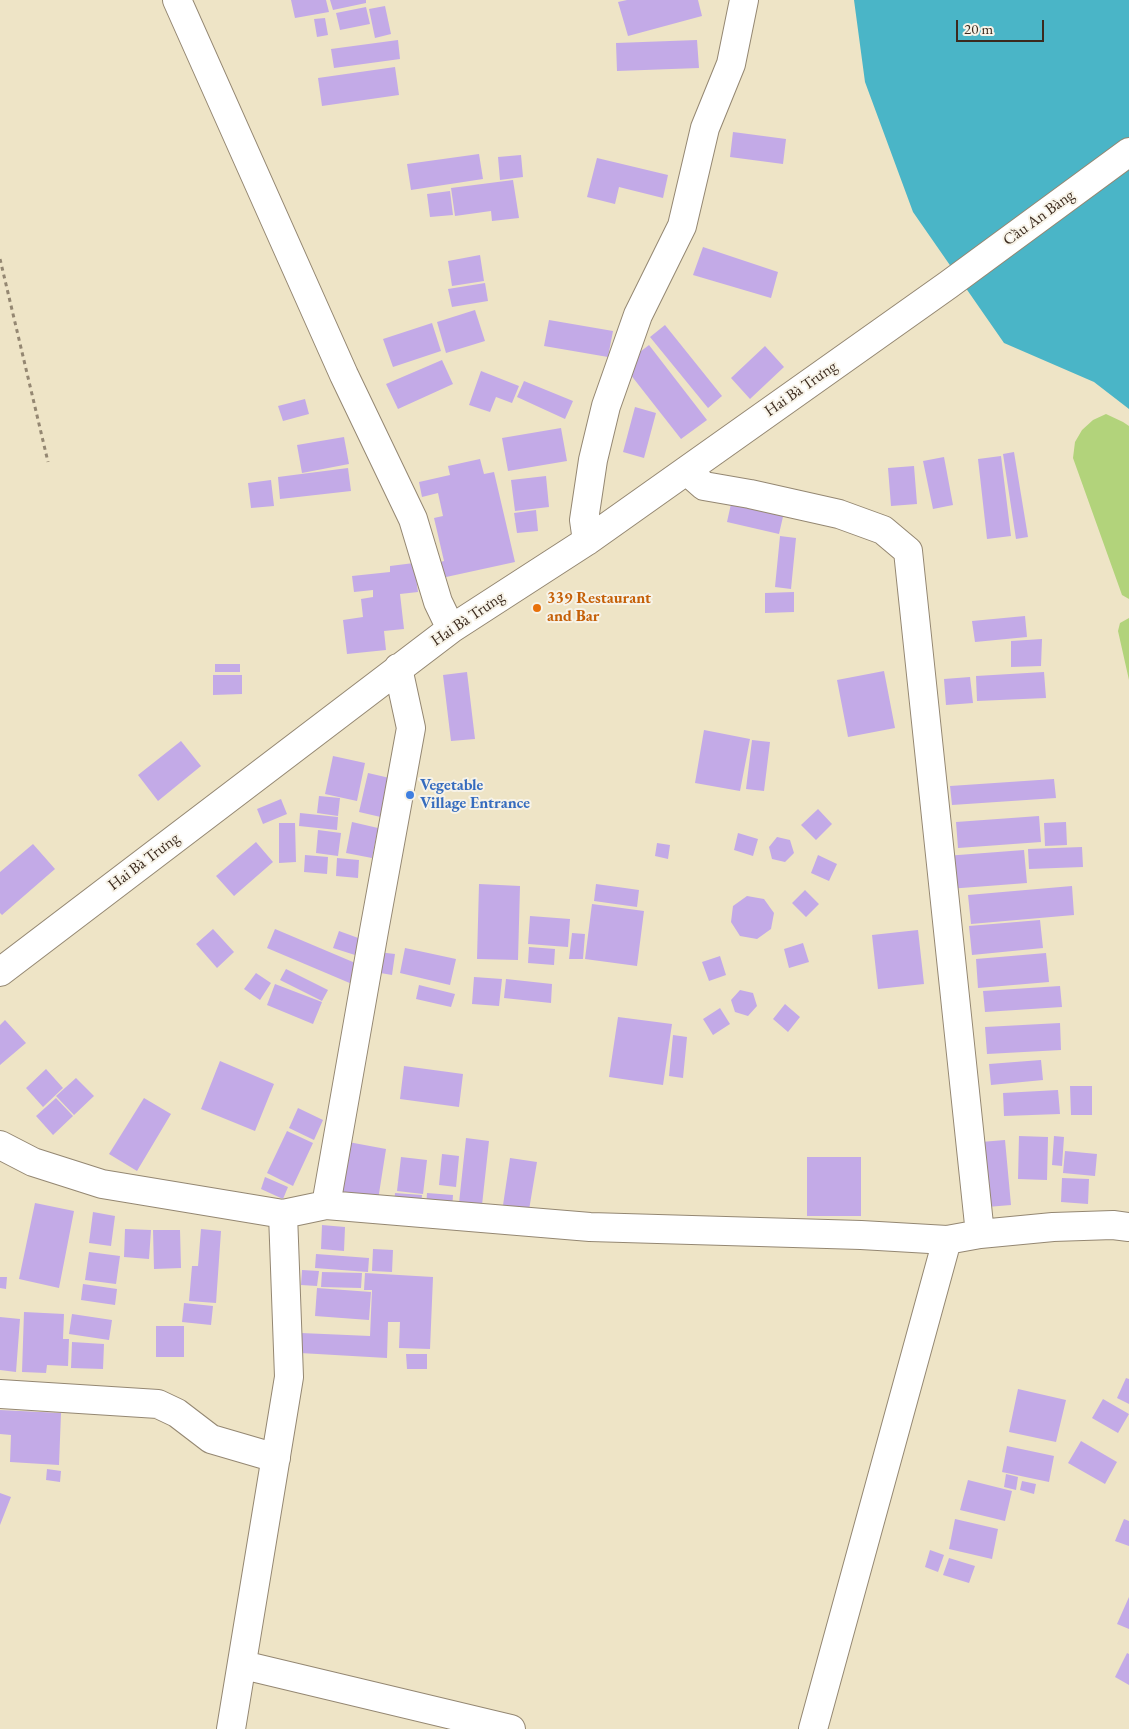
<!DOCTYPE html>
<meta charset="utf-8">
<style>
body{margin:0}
#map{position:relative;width:1129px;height:1729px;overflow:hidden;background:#eee4c6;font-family:"EB Garamond",serif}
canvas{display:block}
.scale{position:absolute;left:956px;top:20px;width:88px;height:22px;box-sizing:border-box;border:2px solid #3b2a1e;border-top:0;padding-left:6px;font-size:15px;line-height:18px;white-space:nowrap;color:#3b2a1e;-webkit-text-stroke:4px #f7f3e8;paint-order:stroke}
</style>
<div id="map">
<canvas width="1129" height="1729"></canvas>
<div class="scale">20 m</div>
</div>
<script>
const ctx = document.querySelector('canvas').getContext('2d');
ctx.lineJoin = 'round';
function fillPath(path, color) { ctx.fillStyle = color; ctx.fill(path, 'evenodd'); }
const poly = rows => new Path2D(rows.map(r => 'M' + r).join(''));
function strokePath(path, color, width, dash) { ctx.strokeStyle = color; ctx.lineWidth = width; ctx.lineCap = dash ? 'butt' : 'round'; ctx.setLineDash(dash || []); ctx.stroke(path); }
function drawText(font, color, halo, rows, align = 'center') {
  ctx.font = font + ' "EB Garamond",serif'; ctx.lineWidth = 4; ctx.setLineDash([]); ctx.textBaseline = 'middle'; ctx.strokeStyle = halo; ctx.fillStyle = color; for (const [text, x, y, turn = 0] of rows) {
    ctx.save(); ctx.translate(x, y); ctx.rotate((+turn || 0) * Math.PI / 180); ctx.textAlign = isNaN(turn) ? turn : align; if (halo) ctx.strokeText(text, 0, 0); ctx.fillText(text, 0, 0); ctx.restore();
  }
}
const green = poly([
 [1106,414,1123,422,1129,426,1129,599,1122,595,1073,458,1075,442,1082,430,1093,420],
 [1129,618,1129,680,1118,631,1120,623]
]);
const water = poly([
 [854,0,1129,0,1129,409,1094,382,1004,343,913,212,865,82]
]);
const building = poly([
 [291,0,326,0,329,12,295,18],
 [330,0,366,0,366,3,333,10],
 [627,0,698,0,702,16,628,36,618,2],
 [385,6,391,34,375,38,369,9],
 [366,7,370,24,340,30,336,13],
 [325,18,328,35,317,37,314,19],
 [398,40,400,59,334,68,331,49],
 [697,40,699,68,617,71,616,43],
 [395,67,399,95,322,106,318,78],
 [733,132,786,139,783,164,730,157],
 [479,154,483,179,411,190,407,164],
 [521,155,523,177,500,180,498,157],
 [597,158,668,175,663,198,619,187,615,204,587,197],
 [513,180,519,218,492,221,491,211,455,216,451,188],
 [450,191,453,215,430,217,427,194],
 [703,247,778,272,771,298,693,275],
 [480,255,484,281,452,286,448,261],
 [485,283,488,301,452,307,448,289],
 [475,310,485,341,446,353,437,322],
 [549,320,613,331,608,357,544,346],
 [432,323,441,351,393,367,383,339],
 [665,325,722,396,708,408,650,337],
 [649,345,707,420,681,439,623,365],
 [765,346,784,367,750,399,731,378],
 [442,360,453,384,398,409,386,384],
 [481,371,519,386,512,403,496,397,490,412,469,405],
 [524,381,573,401,565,419,517,397],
 [305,399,309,414,283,421,278,406],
 [635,407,656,413,644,458,623,452],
 [561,428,567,461,508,471,502,438],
 [344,437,349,464,302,473,297,445],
 [1014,452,1028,537,1016,539,1003,454],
 [1001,456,1011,536,987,539,978,459],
 [944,457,953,505,933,509,923,461],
 [480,459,484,474,494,472,515,562,437,579,433,564,444,561,434,518,443,516,438,493,422,497,419,482,450,475,448,466],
 [914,466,917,504,891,506,888,468],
 [348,468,351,491,280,499,278,477],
 [546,476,549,507,515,511,511,480],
 [271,480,274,506,251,508,248,483],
 [733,495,785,508,779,534,727,522],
 [536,510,538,531,517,533,514,513],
 [780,536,796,538,791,589,775,587],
 [414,563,418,592,400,594,404,629,384,631,386,650,347,654,343,620,363,617,361,599,373,597,373,590,354,592,352,576,390,572,390,566],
 [794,592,794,612,765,613,765,593],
 [1025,616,1027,637,975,642,972,621],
 [1042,639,1041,666,1011,667,1011,641],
 [215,664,240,664,240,672,215,672],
 [884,671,895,728,848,737,837,680],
 [467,672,475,739,451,741,443,675],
 [1044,672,1046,698,977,701,976,676],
 [213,675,242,675,242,694,213,695],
 [970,677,973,703,946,705,944,679],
 [704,730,750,739,740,791,695,783],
 [752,740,770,742,764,791,746,789],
 [181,741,201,766,158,801,138,775],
 [333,756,365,763,357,801,325,794],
 [368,773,394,779,385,818,359,812],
 [1054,779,1056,798,952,805,950,786],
 [319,796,340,798,338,816,317,813],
 [281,799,287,814,263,824,257,809],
 [818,809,832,824,816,840,801,825],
 [300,813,338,817,337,830,299,826],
 [1039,816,1041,842,958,848,956,822],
 [352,822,378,828,372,858,346,853],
 [1066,822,1067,845,1045,846,1044,823],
 [279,823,295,823,296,862,279,863],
 [318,830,341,833,338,856,316,853],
 [738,833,758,839,753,856,734,850],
 [777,837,790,840,794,853,785,862,772,859,769,847],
 [256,842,273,862,234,896,216,876],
 [657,843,670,845,668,859,655,856],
 [33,844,55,869,2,915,0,913,0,872],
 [1082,847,1083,867,1029,869,1028,849],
 [1024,850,1027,883,948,889,945,856],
 [305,855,328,857,327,874,304,872],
 [818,855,837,864,829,881,811,873],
 [337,858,359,860,358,878,336,876],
 [479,884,520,886,518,960,477,959],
 [596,884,639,890,637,907,594,901],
 [1072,886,1074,915,971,924,968,895],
 [805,890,819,904,806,917,792,903],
 [747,896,764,899,774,913,771,929,757,939,740,936,731,922,733,906],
 [592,904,644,911,637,966,585,959],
 [530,916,570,919,568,947,528,944],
 [1040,920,1043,948,972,955,969,926],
 [213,929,234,952,217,968,196,944],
 [275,929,360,965,352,984,267,948],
 [918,930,924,984,878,989,872,935],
 [339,931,361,939,355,955,333,948],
 [572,933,585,934,583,959,569,959],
 [803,943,809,962,789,968,784,949],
 [529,947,555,949,554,965,528,963],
 [405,948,456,959,450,985,400,973],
 [378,952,395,954,392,975,375,972],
 [1046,953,1049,982,978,988,976,959],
 [720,956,726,975,709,981,702,962],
 [286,969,328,990,322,1001,280,980],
 [256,973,271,983,260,1000,244,989],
 [474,977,502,979,499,1006,472,1004],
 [506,979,552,984,551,1003,504,998],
 [275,984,322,1002,313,1024,267,1005],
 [419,985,455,994,451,1007,416,999],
 [1060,986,1062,1007,985,1012,983,991],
 [740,990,753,993,757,1006,748,1016,735,1012,731,1000],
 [785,1004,800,1017,788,1032,773,1019],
 [720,1008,730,1024,713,1035,703,1019],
 [618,1017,672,1024,663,1085,609,1077],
 [5,1020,26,1043,0,1065,0,1025],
 [1060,1023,1061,1050,987,1054,985,1027],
 [673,1035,687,1037,683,1078,669,1076],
 [1041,1060,1043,1080,991,1085,989,1064],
 [220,1061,274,1084,255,1131,201,1109],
 [404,1066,463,1074,459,1107,400,1099],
 [46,1069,63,1088,43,1107,26,1088],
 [76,1078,94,1096,74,1115,56,1096],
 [1070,1086,1092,1086,1092,1115,1071,1115],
 [1058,1090,1060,1114,1004,1116,1003,1093],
 [56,1098,73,1116,53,1135,36,1116],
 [144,1098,171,1114,137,1171,109,1154],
 [298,1108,323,1120,314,1140,289,1128],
 [287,1131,313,1143,293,1186,267,1173],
 [1019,1136,1048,1137,1047,1180,1018,1179],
 [1054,1136,1064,1137,1062,1166,1052,1165],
 [466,1138,489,1141,482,1205,459,1203],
 [1005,1140,1011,1205,987,1207,981,1142],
 [343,1141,386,1149,378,1200,334,1192],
 [1065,1151,1097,1154,1095,1176,1063,1173],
 [442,1154,459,1156,456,1187,439,1185],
 [401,1157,427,1160,423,1194,397,1191],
 [807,1157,861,1157,861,1216,807,1216],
 [510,1158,537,1162,528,1216,502,1212],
 [265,1177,288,1187,283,1199,261,1189],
 [1062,1178,1089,1179,1088,1204,1061,1202],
 [395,1193,422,1195,421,1208,394,1205],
 [427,1193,453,1195,452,1210,426,1208],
 [35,1203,74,1211,59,1288,19,1279],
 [93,1212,115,1216,111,1246,89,1243],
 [322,1225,345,1227,344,1251,321,1249],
 [125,1229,151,1230,149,1259,124,1257],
 [201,1229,221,1231,216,1303,189,1301,192,1266,198,1266],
 [153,1230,180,1230,181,1268,154,1269],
 [373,1249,393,1250,392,1272,372,1271],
 [89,1252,120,1256,116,1284,85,1280],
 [316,1254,369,1258,368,1272,315,1268],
 [302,1270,319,1271,317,1286,301,1285],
 [322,1272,362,1273,361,1288,321,1287],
 [365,1273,433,1277,430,1349,399,1348,400,1322,388,1322,387,1358,300,1353,301,1333,370,1336,372,1290,364,1290],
 [0,1277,7,1277,6,1289,0,1288],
 [83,1284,117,1289,115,1305,81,1300],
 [317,1288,371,1292,369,1320,315,1316],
 [184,1303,213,1306,211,1325,182,1322],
 [24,1312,64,1314,63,1339,69,1339,68,1366,47,1365,46,1373,22,1372],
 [72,1314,112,1320,109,1340,69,1334],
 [0,1317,20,1319,16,1372,0,1370],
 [156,1326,184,1326,184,1357,156,1357],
 [72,1342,104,1344,103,1369,71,1368],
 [406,1354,427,1354,427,1369,407,1369],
 [1126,1378,1129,1379,1129,1404,1117,1398],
 [1018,1389,1066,1400,1056,1442,1009,1432],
 [1103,1399,1129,1414,1118,1433,1092,1418],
 [0,1410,61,1413,59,1465,10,1462,11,1435,0,1434],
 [1081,1441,1117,1462,1105,1484,1068,1463],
 [1007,1446,1054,1456,1049,1482,1002,1472],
 [47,1469,61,1471,60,1482,46,1480],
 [1006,1474,1018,1477,1016,1490,1004,1487],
 [968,1480,1012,1491,1005,1521,960,1510],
 [1022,1481,1036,1484,1034,1494,1020,1490],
 [0,1493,11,1497,0,1525],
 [955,1519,998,1529,992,1559,949,1549],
 [1124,1519,1129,1521,1129,1546,1115,1541],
 [930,1550,944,1555,938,1572,925,1567],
 [949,1558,975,1566,969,1583,943,1575],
 [1129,1597,1129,1629,1117,1624],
 [1127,1653,1129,1654,1129,1685,1115,1677]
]);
const path = poly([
 [0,259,48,462]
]);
const minor = poly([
 [177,0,344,375,413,519,438,602,451,629],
 [687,471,704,486,750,494,839,514,883,530,908,551,980,1234],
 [587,541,584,520,593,460,606,406,638,315,682,226,705,128,731,64,744,0],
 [0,972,451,629,587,541,948,285,1129,152],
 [0,1145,33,1162,102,1184,283,1214,326,1205,590,1227,861,1235,947,1240,980,1234,1053,1227,1113,1225,1129,1227],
 [326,1205,374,931,411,728,398,668],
 [0,1394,158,1404,177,1413,211,1439,276,1458],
 [243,1665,511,1729],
 [231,1729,289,1377,283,1214],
 [813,1729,947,1240]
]);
const markers = [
 [537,608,5,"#e8710a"],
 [410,795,5,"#3f7fe0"]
];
const streetNames = [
 ["Cầu An Bàng",1039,218,-36],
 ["Hai Bà Trưng",801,389,-35],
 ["Hai Bà Trưng",468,619,-34],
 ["Hai Bà Trưng",144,862,-37]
];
const foodNames = [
 ["339 Restaurant",547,599],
 ["and Bar",547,617]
];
const shopNames = [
 ["Vegetable",420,786],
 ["Village Entrance",420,804]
];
fillPath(green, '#b2d37b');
fillPath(water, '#4ab5c7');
fillPath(building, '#c3aae7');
strokePath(minor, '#948772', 30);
strokePath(path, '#948772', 3, [4, 4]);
strokePath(minor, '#fff', 28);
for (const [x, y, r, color] of markers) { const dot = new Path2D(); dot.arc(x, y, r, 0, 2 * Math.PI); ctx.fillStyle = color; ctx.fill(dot); strokePath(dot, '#f7f3e8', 2); }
drawText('16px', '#3b2a1e', '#f7f3e8', streetNames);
drawText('bold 16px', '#c56008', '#f7f3e8', foodNames, 'left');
drawText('bold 16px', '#366cbe', '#f7f3e8', shopNames, 'left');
</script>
